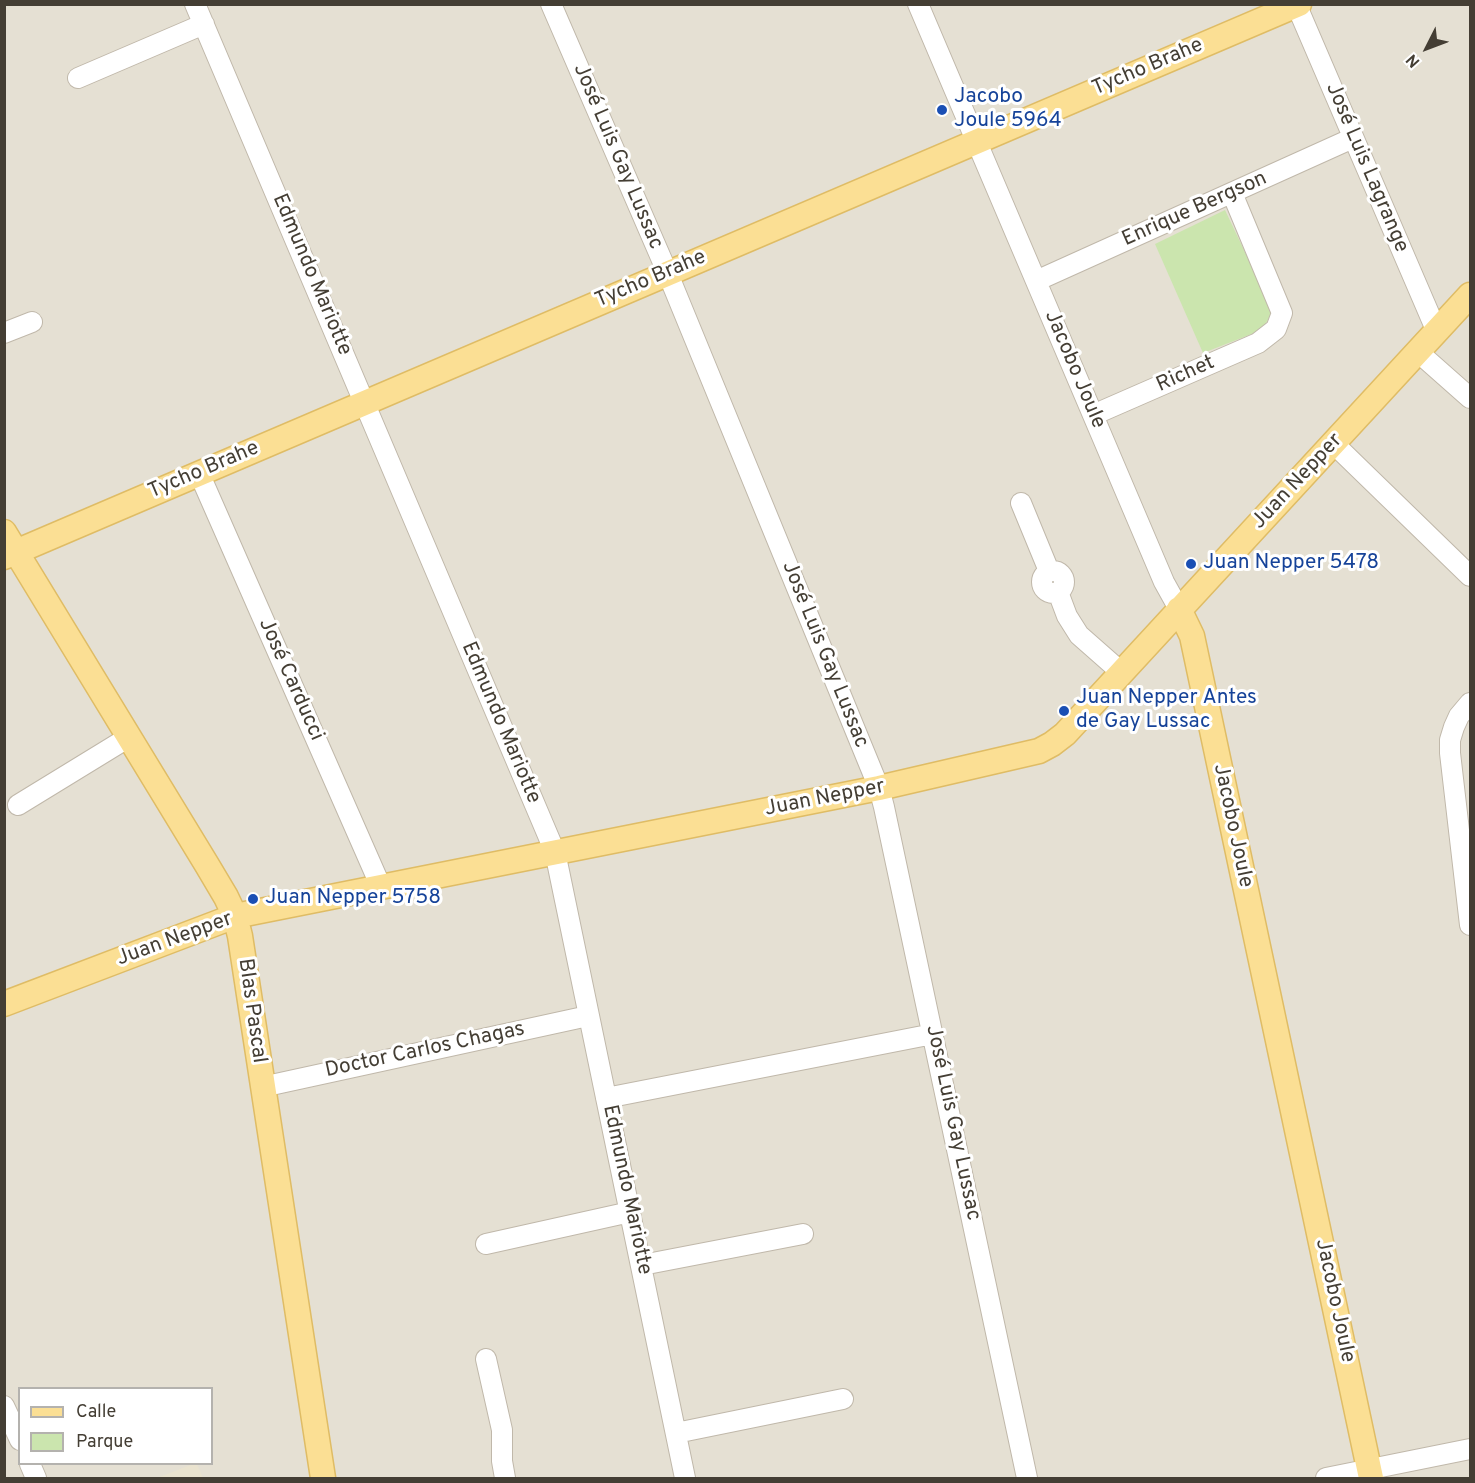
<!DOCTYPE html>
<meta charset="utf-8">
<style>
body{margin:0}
#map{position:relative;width:1475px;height:1483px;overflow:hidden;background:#f2eee4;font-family:Overpass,sans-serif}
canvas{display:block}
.frame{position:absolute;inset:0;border:6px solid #443e34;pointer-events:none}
.legend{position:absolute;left:18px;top:1387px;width:195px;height:78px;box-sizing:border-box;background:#fff;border:2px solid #b4b2ae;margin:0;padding:8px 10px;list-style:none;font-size:18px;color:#443e34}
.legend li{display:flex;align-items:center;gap:12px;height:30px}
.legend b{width:30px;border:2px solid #b4b2ae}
.north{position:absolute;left:1397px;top:18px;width:60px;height:60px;-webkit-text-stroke:4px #fff;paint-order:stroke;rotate:228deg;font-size:16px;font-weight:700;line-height:24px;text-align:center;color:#443e34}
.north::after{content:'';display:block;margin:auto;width:21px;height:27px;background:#443e34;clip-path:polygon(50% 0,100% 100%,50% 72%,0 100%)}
</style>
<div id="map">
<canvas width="1475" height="1483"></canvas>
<div class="frame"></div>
<ul class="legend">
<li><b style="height:8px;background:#fbdf94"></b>Calle</li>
<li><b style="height:16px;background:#cbe5ae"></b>Parque</li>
</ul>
<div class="north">N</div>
</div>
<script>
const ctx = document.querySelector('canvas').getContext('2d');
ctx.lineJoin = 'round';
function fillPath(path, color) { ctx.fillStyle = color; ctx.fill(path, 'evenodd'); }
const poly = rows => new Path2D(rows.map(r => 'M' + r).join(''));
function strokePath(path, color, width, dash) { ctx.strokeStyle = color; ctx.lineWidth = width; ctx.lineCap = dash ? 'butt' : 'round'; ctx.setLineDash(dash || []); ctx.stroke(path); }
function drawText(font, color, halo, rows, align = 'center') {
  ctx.font = font + ' Overpass,sans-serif'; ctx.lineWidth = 6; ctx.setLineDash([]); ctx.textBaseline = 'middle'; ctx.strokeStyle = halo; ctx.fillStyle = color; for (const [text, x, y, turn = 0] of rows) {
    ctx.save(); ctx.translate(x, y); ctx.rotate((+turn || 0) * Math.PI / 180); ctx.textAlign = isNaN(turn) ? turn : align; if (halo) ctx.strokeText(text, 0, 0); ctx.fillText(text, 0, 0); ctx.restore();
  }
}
const residential = poly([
 [5,5,1470,5,1470,1478,5,1478],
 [20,1388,212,1388,212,1464,20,1464]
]);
const education = poly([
 [193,1464,197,1464,203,1478,157,1478]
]);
const green = poly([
 [1225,210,1273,311,1262,330,1203,353,1155,244]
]);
const minor = poly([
 [195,4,555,852,685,1478],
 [551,4,668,274,879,788,884,807,1027,1478],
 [918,4,1164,582,1179,609],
 [1296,4,1437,332],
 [78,78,204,24],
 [1036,281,1353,138],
 [4,333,32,322],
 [1418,352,1470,398],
 [1093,415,1258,343,1276,329,1282,313,1232,193],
 [1333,443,1470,576],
 [199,473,381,887],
 [1021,503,1049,571],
 '1042 582a11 11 0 1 1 22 0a11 11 0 1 1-22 0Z',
 [1058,592,1067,616,1079,635,1121,672],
 [1470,703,1459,716,1454,727,1450,740,1450,753,1470,925],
 [18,805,129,737],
 [262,1087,588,1016],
 [606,1098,933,1034],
 [486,1244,630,1212],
 [642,1265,803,1234],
 [486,1359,502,1430,502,1461,505,1478],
 [4,1406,20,1440],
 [676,1433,843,1399],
 [30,1464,36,1478],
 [1326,1478,1470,1449]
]);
const major = poly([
 [4,532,207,865,226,897,235,916,240,936,323,1478],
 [4,557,1299,4],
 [1179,609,1192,636,1371,1478],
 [4,1004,235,916,879,788,1039,751,1052,744,1065,734,1470,295]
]);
const markers = [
 [942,110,6,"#1a4fb4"],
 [1191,564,6,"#1a4fb4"],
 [1064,711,6,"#1a4fb4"],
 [253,899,6,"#1a4fb4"]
];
const streetNames = [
 ["Tycho Brahe",1148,68,-23],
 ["José Luis Gay Lussac",617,157,67],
 ["José Luis Lagrange",1366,168,67],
 ["Enrique Bergson",1195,210,-24],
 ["Edmundo Mariotte",311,275,67],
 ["Tycho Brahe",651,280,-23],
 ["Jacobo Joule",1074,370,67],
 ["Richet",1186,375,-24],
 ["Tycho Brahe",204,471,-23],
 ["Juan Nepper",1298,482,-47],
 ["José Luis Gay Lussac",824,655,68],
 ["José Carducci",290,680,66],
 ["Edmundo Mariotte",500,723,67],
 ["Juan Nepper",825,799,-11],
 ["Jacobo Joule",1232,826,78],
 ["Juan Nepper",175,940,-20],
 ["Blas Pascal",251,1011,82],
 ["Doctor Carlos Chagas",425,1051,-12],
 ["José Luis Gay Lussac",952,1123,78],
 ["Edmundo Mariotte",626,1190,78],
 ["Jacobo Joule",1334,1301,78]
];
const transitNames = [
 ["Jacobo",954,98],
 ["Joule 5964",954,122],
 ["Juan Nepper 5478",1203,564],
 ["Juan Nepper Antes",1076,699],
 ["de Gay Lussac",1076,723],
 ["Juan Nepper 5758",265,899]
];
fillPath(residential, '#e5e0d3');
fillPath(education, '#eae3cf');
fillPath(green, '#cbe5ae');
strokePath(minor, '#c0b8aa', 22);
strokePath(major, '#dfbc65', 27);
strokePath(minor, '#fff', 20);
strokePath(major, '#fbdf94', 24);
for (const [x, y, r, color] of markers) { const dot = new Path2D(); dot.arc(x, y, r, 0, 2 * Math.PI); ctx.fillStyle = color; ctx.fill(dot); strokePath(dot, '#fff', 2); }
drawText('21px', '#443e34', '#fff', streetNames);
drawText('21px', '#164399', '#fff', transitNames, 'left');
</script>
